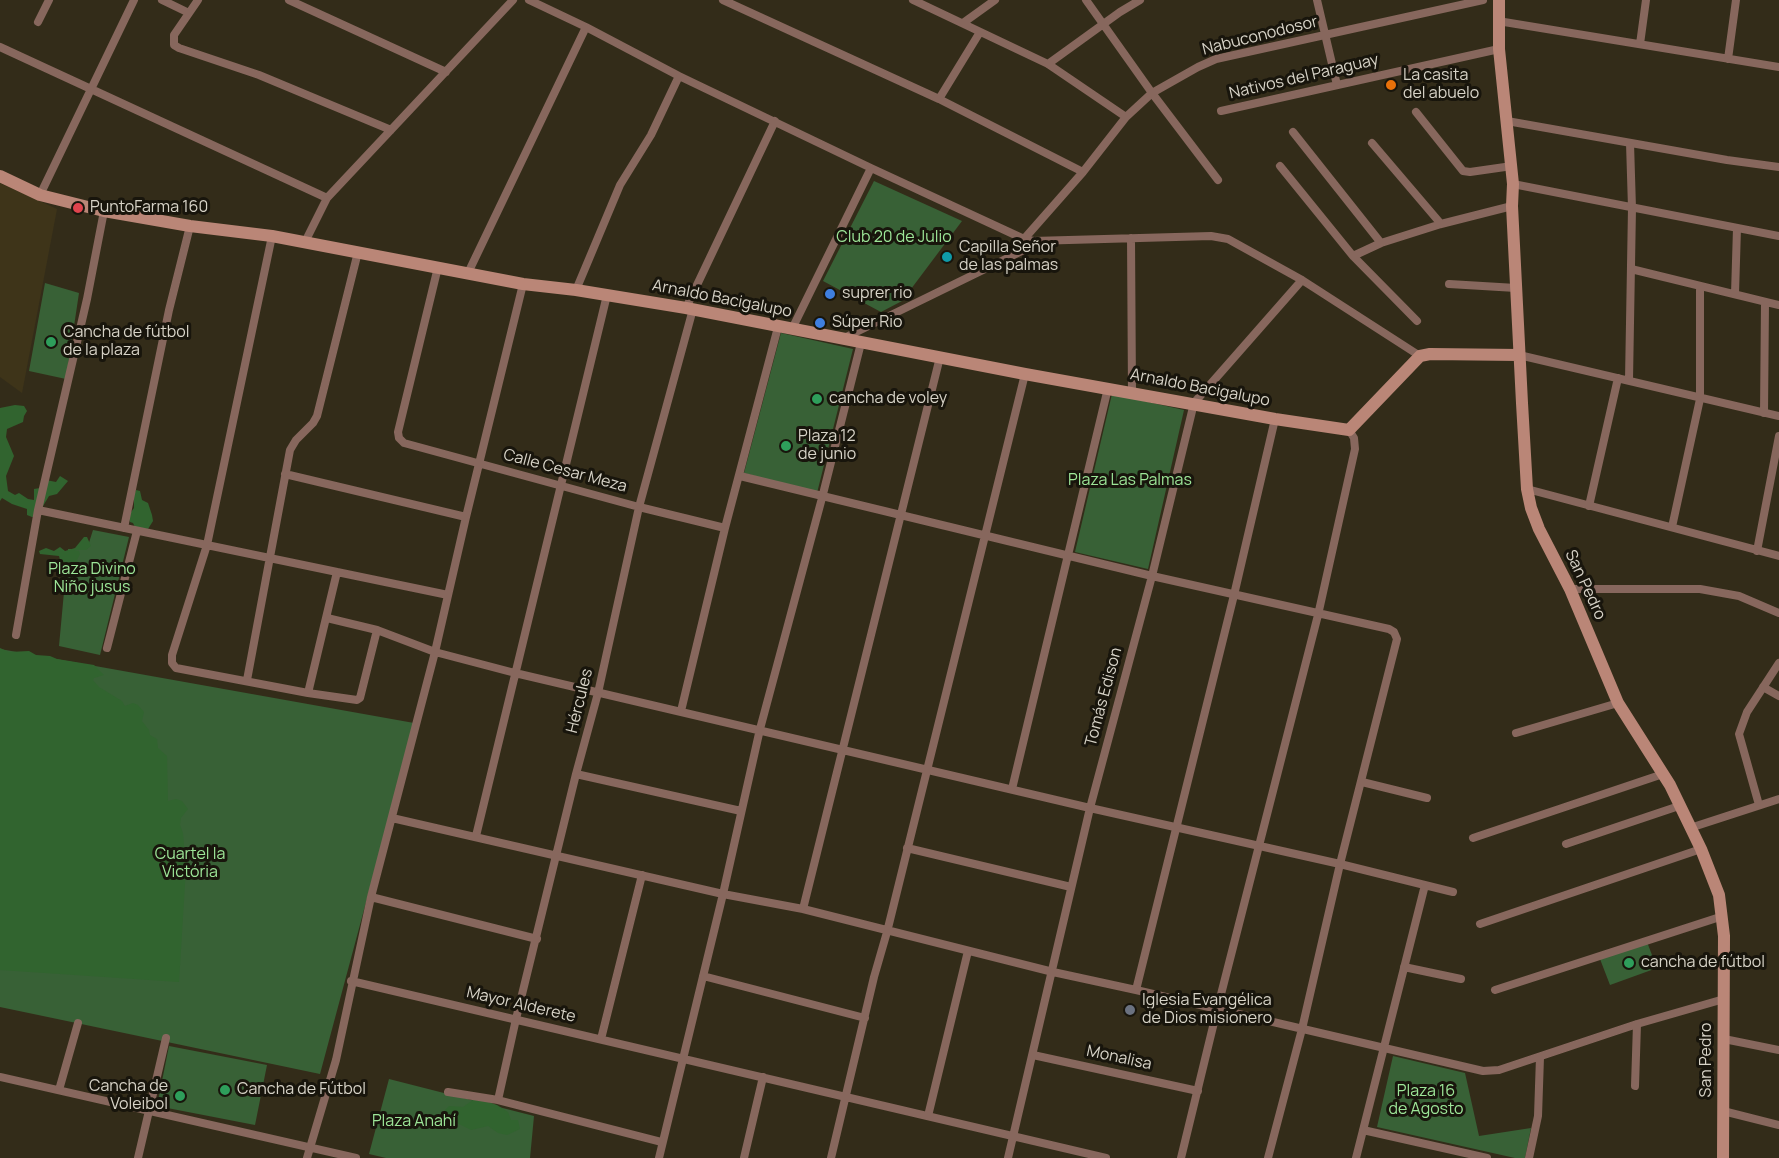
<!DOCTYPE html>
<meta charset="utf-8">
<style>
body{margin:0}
canvas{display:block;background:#332c19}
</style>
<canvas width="1779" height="1158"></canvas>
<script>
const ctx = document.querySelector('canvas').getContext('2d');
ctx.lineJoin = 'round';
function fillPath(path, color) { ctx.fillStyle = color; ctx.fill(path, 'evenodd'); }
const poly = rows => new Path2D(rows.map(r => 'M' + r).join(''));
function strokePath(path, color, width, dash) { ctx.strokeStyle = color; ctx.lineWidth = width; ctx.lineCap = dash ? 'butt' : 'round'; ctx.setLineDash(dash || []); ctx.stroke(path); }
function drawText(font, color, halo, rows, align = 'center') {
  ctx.font = font + ' Manrope,sans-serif'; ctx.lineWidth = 6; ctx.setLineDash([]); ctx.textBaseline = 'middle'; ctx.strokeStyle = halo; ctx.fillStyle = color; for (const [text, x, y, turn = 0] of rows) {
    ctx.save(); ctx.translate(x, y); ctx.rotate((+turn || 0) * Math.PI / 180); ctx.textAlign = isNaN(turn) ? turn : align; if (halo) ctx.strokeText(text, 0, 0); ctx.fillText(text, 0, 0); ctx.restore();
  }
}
const built = poly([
 [0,183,57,209,22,393,0,377]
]);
const green = poly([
 [874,181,962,221,902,301,881,312,823,281],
 [45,283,79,293,66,379,29,371],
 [781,333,853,349,817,493,744,473],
 [1112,394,1184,410,1148,569,1075,552],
 [93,530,129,537,100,655,59,646,68,549,87,549],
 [0,649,414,723,320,1074,0,1007],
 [1647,942,1657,968,1610,985,1600,959],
 [169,1046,267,1065,255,1125,157,1106],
 [1393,1056,1465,1073,1479,1136,1531,1128,1525,1158,1515,1158,1377,1127],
 [389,1079,534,1116,530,1158,386,1158,369,1154]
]);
const forest = poly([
 [15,405,24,406,27,411,24,416,23,422,7,429,6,437,14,456,6,476,8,491,15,495,19,493,28,499,34,500,34,489,40,488,46,480,56,482,60,476,68,481,57,494,49,496,37,516,32,517,27,515,27,509,12,504,2,498,0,501,0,408],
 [136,490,140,491,142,500,148,503,152,515,153,521,148,529,135,527,133,523,130,522,128,516,134,508,134,499,132,499],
 [84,537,87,537,91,546,86,550,74,550,79,551,80,554,77,560,79,566,76,570,60,560,59,556,40,554,39,551,46,548,54,551,60,547,65,551,75,548],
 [0,648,9,652,29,651,36,655,50,656,57,659,94,665,104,675,94,678,93,680,99,687,122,701,125,706,133,703,138,705,144,712,142,721,149,730,150,735,157,739,158,748,167,756,168,801,176,799,182,801,188,809,181,818,180,825,183,833,186,868,179,982,0,970],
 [473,1100,483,1100,497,1105,508,1112,511,1120,518,1120,520,1129,507,1135,498,1133,488,1126,471,1130,455,1122,443,1119,442,1113,449,1106,463,1107]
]);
const street = poly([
 [162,0,189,13],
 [198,0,174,35,174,45,179,48,259,75,391,130],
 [289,0,446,72],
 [529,0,586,27,679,76,871,168,1024,239,1033,241,1211,236,1228,239,1302,280,1420,356],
 [723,0,939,99,1083,172],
 [913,0,1048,64,1126,117],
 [1086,0,1152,93,1218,180],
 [1317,0,1337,85],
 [1498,21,1779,67],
 [38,22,49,0],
 [963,23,995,0],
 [1640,44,1646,0],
 [0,47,327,198],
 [1728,59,1736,0],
 [1048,64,1120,12,1140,0],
 [939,99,980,32],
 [1221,111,1499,49],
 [1416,112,1463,171,1470,172,1512,166],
 [1507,121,1727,160,1779,167],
 [1293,132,1381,243],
 [1372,143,1441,224],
 [1280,166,1353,256,1417,321],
 [1513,184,1779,236],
 [40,195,134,0],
 [272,236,207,545,172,655,172,663,176,668,308,693,357,700,360,698,377,630],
 [1131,238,1132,392],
 [1024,239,1083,172,1126,117,1152,93,1198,67,1216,59,1483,0],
 [305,242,327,198,513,0],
 [1353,256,1381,243,1441,224,1512,206],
 [438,267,398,432,399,438,404,443,639,507,725,528],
 [1631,269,1779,305],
 [468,273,586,27],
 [1449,284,1516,288],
 [576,290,620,185,651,135,679,76],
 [1735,294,1737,228],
 [686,308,775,121],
 [792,329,871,168],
 [842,339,1024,250,1033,241],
 [1519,355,1779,416],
 [1629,380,1632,208,1630,143],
 [1764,413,1765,302],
 [285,474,466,517],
 [740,476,1152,576,1389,629,1394,632,1397,639,1340,864,1302,1029,1268,1158],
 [1527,489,1779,556],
 [1589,506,1618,378],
 [38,510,448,595],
 [1672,527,1700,399,1700,286],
 [124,528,169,310,190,226],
 [1757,551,1779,436],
 [1570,589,1700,589,1739,596,1779,613],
 [327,618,377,630,435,652,515,673,1090,808,1340,864,1453,892],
 [16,635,38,510,87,299,104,211],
 [107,648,137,531],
 [247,680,290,450,296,440,313,423,317,416,358,252],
 [1763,687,1779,696],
 [308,693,337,572],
 [681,711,725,528,778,327],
 [1516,733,1618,703],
 [576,774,741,811],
 [1362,782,1427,798],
 [1012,789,1108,388],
 [1759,805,1739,734,1747,712,1779,663],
 [392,818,723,894,803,909,1053,972,1136,990,1483,1071,1499,1070,1637,1024,1724,999],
 [1690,828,1779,799],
 [476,836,607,295],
 [1473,838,1663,774],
 [1566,844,1679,806],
 [907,848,1071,887],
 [371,897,537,939],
 [803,909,940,357],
 [1480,924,1701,849],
 [1404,967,1461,979],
 [703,976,865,1018],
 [351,981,1106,1158],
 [1136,990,1234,595,1275,419],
 [1495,990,1723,916],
 [601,1039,642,875],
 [1724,1039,1779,1050],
 [1033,1055,1198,1091],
 [0,1077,356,1158],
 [1635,1086,1637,1024],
 [59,1090,78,1023],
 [448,1092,498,1100,662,1142],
 [498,1100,516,1019,576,774,598,693,639,507,693,309],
 [1723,1111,1779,1125],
 [928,1116,968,951],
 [1363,1130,1487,1158],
 [138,1158,166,1038],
 [307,1158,336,1060,371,897,435,652,466,517,523,284],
 [659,1158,723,894,760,729,822,498,861,343],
 [744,1158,763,1077],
 [831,1158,874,977,887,932,1025,374],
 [1008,1158,1090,808,1152,576,1194,403,1302,280],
 [1181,1158,1217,1010,1318,615,1355,449,1354,438,1349,430],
 [1356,1158,1425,885],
 [1529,1158,1538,1116,1540,1057]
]);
const secondary = poly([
 [1499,0,1499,49,1513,184,1512,206,1522,403,1527,489,1531,508,1539,529,1570,589,1618,703,1670,785,1701,849,1719,895,1724,936,1723,1158],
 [0,176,40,195,104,211,190,226,272,236,523,284,576,290,686,308,1025,374,1275,419,1349,430,1420,356,1430,354,1519,355]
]);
const markers = [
 [1391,85,6,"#e8710a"],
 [78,208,6,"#e0444e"],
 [947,257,6,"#0f9aa8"],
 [830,294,6,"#3f7fe0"],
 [820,323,6,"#3f7fe0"],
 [51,342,6,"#2e9e5b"],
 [817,399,6,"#2e9e5b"],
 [786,446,6,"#2e9e5b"],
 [1629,963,6,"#2e9e5b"],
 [1130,1010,6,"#6b7280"],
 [225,1090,6,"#2e9e5b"],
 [180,1096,6,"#2e9e5b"]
];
const streetNames = [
 ["Nabuconodosor",1260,36,-14],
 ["Nativos del Paraguay",1304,77,-13],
 ["Arnaldo Bacigalupo",722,299,11],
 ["Arnaldo Bacigalupo",1200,388,11],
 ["Calle Cesar Meza",565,471,15],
 ["San Pedro",1585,585,65],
 ["Tomás Edison",1104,697,-75],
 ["Hércules",580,701,-76],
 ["Mayor Alderete",521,1005,13],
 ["Monalisa",1119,1058,12],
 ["San Pedro",1707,1060,-90]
];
const poiNames = [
 ["La casita",1403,76],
 ["del abuelo",1403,94],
 ["PuntoFarma 160",90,208],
 ["Capilla Señor",959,248],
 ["de las palmas",959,266],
 ["suprer rio",842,294],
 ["Súper Rio",832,323],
 ["Cancha de fútbol",63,333],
 ["de la plaza",63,351],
 ["cancha de voley",829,399],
 ["Plaza 12",798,437],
 ["de junio",798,455],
 ["cancha de fútbol",1641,963],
 ["Iglesia Evangélica",1142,1001],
 ["de Dios misionero",1142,1019],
 ["Cancha de",168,1087,"right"],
 ["Voleibol",168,1105,"right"],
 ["Cancha de Fútbol",237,1090]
];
const parkNames = [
 ["Club 20 de Julio",894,238],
 ["Plaza Las Palmas",1130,481],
 ["Plaza Divino",92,570],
 ["Niño jusus",92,588],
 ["Cuartel la",190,855],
 ["Victória",190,873],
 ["Plaza 16",1426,1092],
 ["de Agosto",1426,1110],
 ["Plaza Anahí",414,1122]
];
fillPath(built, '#3e3419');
fillPath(green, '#386136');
fillPath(forest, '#31642f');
strokePath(street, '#87675d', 8);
strokePath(secondary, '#ba8677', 12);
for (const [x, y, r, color] of markers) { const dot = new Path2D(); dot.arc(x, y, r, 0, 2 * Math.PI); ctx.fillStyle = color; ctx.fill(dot); strokePath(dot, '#18150c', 2); }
drawText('16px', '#d7d3c7', '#18150c', streetNames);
drawText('16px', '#d7d3c7', '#18150c', poiNames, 'left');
drawText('16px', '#9de698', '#18150c', parkNames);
</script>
